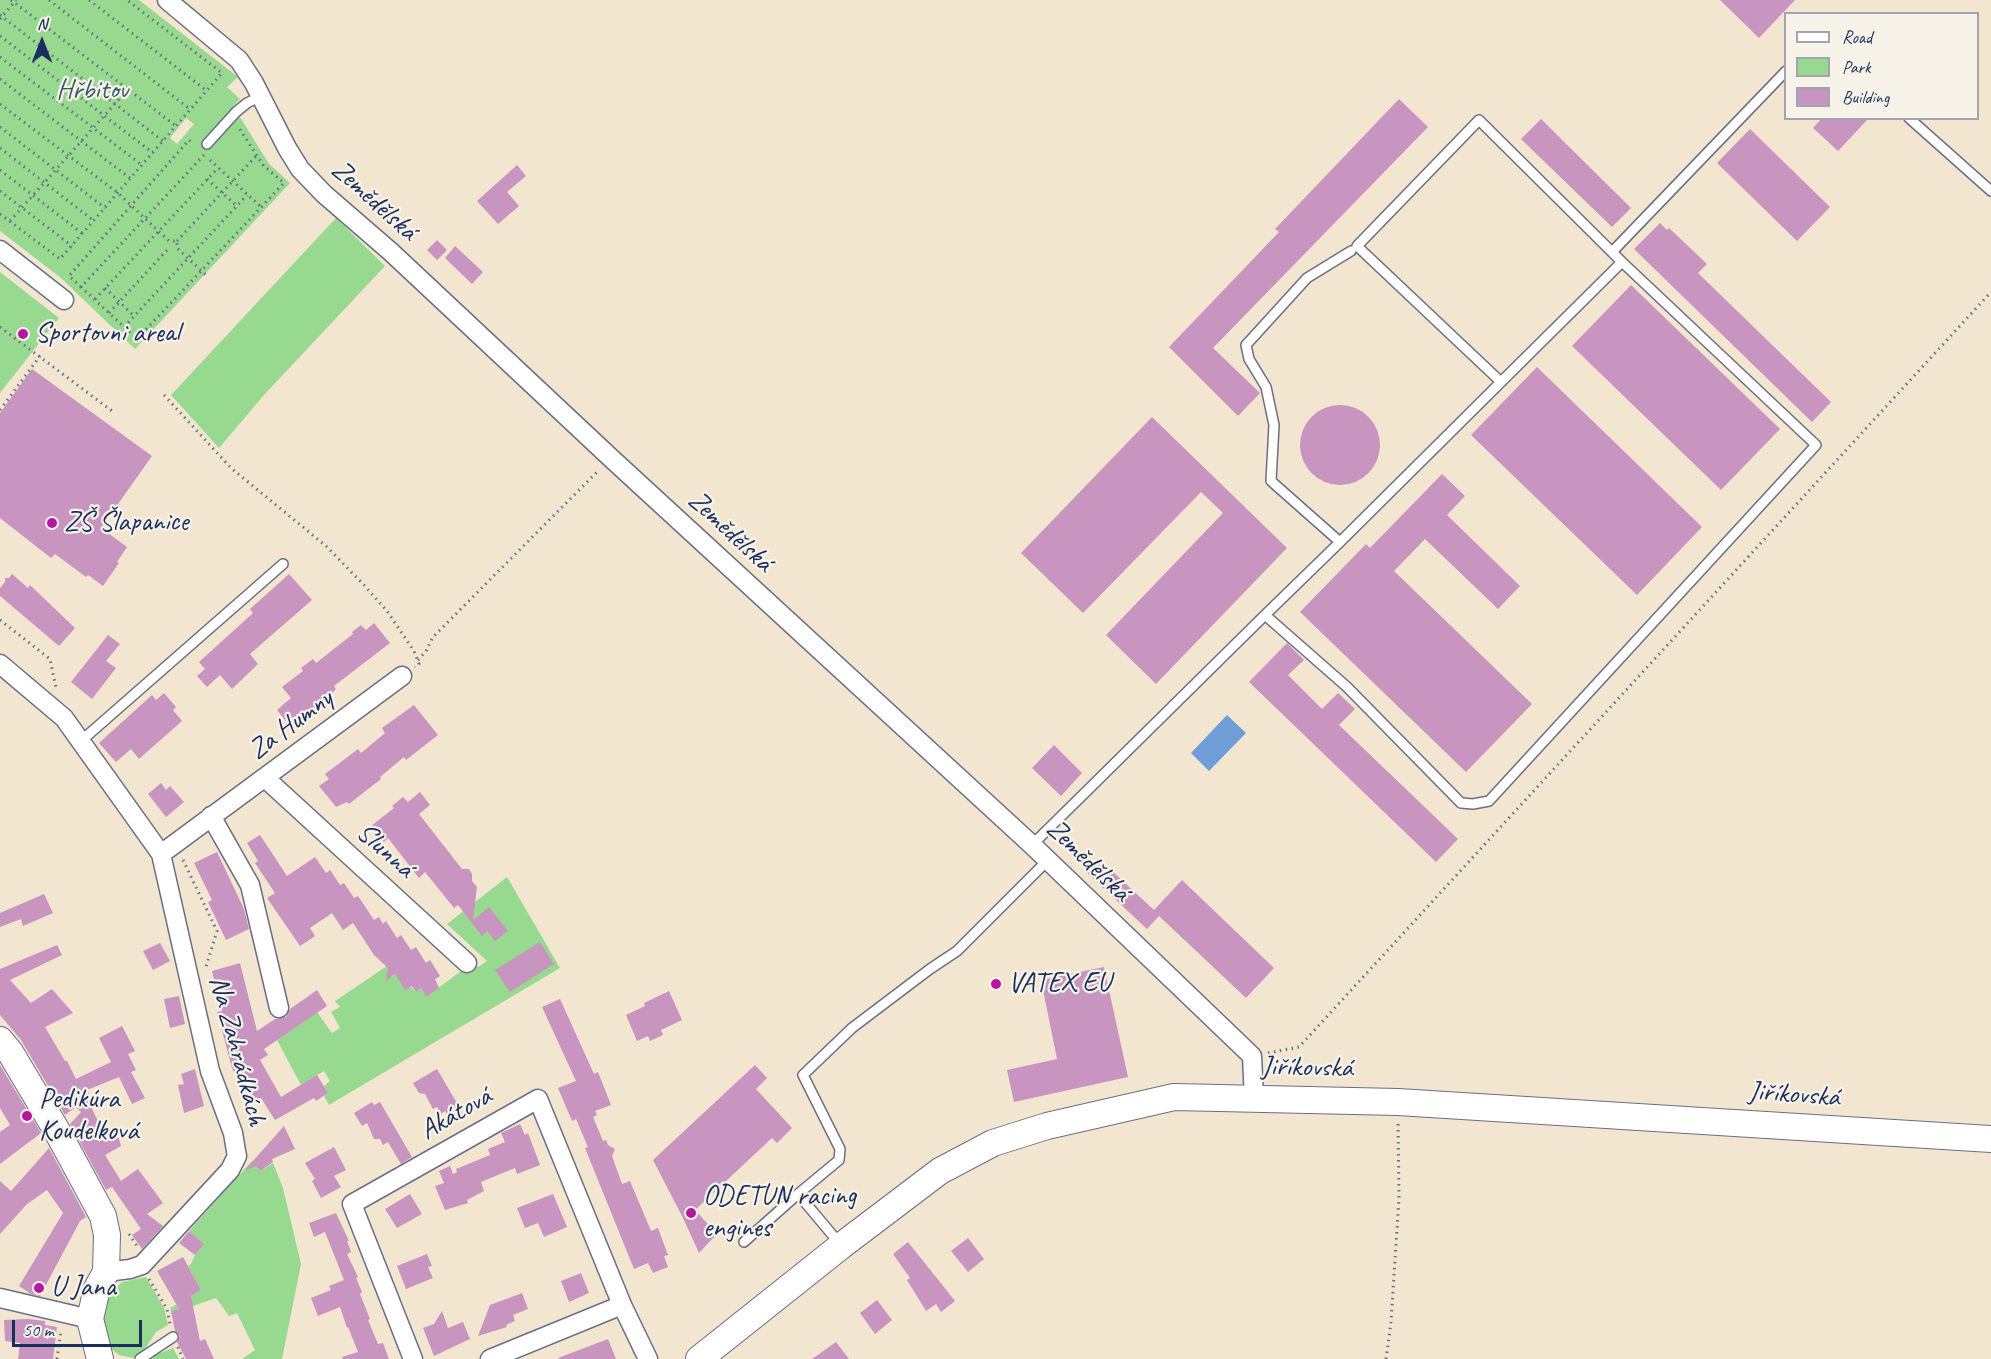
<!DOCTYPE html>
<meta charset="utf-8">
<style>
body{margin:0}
#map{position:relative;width:1991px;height:1359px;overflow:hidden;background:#f3e6d0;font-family:Caveat,sans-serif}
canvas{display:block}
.legend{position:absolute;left:1784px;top:12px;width:195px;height:108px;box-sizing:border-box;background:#f7f3e8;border:2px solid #9fa5b1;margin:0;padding:8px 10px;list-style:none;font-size:18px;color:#1b2f5e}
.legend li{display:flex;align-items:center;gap:12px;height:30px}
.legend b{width:30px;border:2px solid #9fa5b1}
.north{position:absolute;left:12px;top:12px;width:60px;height:60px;-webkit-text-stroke:4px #f7f3e8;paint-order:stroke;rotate:0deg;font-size:16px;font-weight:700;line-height:24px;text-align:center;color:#1b2f5e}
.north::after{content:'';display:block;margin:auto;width:21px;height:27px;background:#1b2f5e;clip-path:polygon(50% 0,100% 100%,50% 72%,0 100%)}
.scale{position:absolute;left:12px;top:1320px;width:130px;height:27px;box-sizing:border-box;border:3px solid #1b2f5e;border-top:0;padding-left:8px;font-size:18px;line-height:21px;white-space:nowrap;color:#1b2f5e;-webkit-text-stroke:4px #f7f3e8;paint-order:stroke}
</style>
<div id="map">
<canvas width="1991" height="1359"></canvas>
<ul class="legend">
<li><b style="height:8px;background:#fff"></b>Road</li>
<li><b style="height:16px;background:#98d990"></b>Park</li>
<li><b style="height:16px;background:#c894c0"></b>Building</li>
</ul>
<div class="north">N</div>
<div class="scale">50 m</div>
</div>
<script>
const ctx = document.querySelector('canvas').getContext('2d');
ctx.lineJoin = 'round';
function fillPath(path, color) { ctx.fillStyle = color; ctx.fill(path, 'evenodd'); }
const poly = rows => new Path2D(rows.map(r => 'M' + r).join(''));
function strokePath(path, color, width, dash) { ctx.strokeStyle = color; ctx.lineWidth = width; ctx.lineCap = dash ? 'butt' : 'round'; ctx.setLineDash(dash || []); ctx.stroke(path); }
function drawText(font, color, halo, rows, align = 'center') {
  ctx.font = font + ' Caveat,sans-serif'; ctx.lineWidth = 4.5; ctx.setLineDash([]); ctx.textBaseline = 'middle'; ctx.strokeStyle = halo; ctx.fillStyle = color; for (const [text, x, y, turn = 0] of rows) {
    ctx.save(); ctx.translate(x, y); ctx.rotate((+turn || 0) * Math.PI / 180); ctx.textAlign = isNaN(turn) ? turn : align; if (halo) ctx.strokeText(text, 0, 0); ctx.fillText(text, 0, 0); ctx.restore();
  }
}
const green = poly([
 [0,0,139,0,238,77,227,87,240,99,233,106,269,164,290,183,135,349,61,278,0,231],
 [186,118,194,124,177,144,170,138],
 [336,218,385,266,264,395,219,448,171,395],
 [0,272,59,318,0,393],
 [507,877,560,968,329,1105,324,1096,328,1093,324,1086,330,1081,324,1071,301,1085,277,1040,317,1012,332,1033,340,1028,331,1012,340,1007,335,1001,387,966,391,977,397,973,416,992,421,988,426,997,472,963,478,967,487,961,447,924],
 [252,1161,260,1171,273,1163,283,1188,301,1264,282,1359,242,1359,255,1350,237,1313,229,1316,216,1298,193,1306,171,1311,170,1308,201,1290,188,1266,191,1264,195,1255,204,1244,189,1231],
 [146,1277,164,1308,168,1325,156,1332,145,1349,133,1358,119,1355,110,1348,102,1320,105,1306,110,1294,122,1282],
 [173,1348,179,1359,152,1359,155,1355]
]);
const water = poly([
 [1227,715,1246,733,1209,771,1191,753]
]);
const building = poly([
 [1720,0,1795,0,1759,38],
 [1399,99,1428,127,1213,348,1260,393,1238,416,1169,347,1279,232,1275,229],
 [1822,118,1869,118,1838,151,1813,128],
 [1541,119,1631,208,1612,227,1521,139],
 [1750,129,1830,207,1797,241,1717,163],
 [517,165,526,176,507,192,519,206,498,224,477,201],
 [1660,223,1667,230,1669,228,1707,264,1698,273,1831,402,1812,422,1634,249],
 [437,240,447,250,437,260,427,250],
 [455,246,483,272,472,284,445,258],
 [1631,285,1780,429,1721,490,1572,346],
 [1537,367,1702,527,1637,595,1471,435],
 [32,369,152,456,101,528,127,547,117,562,119,563,103,586,88,575,86,577,55,554,51,558,0,518,0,413],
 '1300 445a40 40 0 1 1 80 0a40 40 0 1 1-80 0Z',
 [1152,417,1287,548,1156,684,1106,635,1223,513,1201,492,1083,613,1021,553],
 [1442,474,1465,496,1447,515,1520,586,1498,609,1425,539,1394,571,1532,704,1466,772,1300,612,1366,544,1370,548],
 [12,574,28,588,30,585,75,628,59,646,0,596,0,588,5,582,5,578,9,578],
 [289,574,312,600,250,654,258,664,232,689,220,675,207,687,197,676,205,669,199,662,253,613,250,609],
 [374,623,390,643,334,686,336,689,330,695,289,725,277,710,291,698,282,687,303,671,301,668,313,659,316,663,353,634,352,632,361,625,366,630],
 [108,635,120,644,106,661,116,668,92,699,71,682],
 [1287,643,1304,660,1288,675,1322,709,1338,693,1355,709,1339,725,1458,839,1436,862,1249,682],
 [164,693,176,707,173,710,182,721,139,759,131,749,116,762,99,743,152,695,156,700],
 [414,705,438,735,406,760,404,757,380,777,381,779,349,804,347,802,336,807,319,786,329,779,325,774,358,749,361,753,385,733,382,728],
 [1054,745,1082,773,1061,796,1032,768],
 [161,783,166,790,170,786,184,802,166,817,148,794],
 [420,792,430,805,419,814,462,869,469,869,472,874,472,881,477,887,473,920,489,907,508,931,495,941,487,931,482,936,458,905,454,908,425,872,419,878,388,838,384,842,371,826,394,808,392,806,403,797,408,802],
 [260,835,287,876,315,857,326,873,330,870,340,885,344,883,354,898,358,896,374,920,379,917,383,924,386,921,397,938,401,935,411,950,416,947,426,963,430,960,440,976,435,979,439,988,426,997,421,988,416,992,412,986,405,990,395,974,386,981,388,968,374,955,353,923,343,930,332,913,310,928,315,936,300,946,267,898,275,893,255,863,258,861,247,843],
 [217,852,244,909,249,929,226,940,208,902,212,900,194,863],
 [1098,858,1154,910,1182,880,1274,968,1246,998,1159,916,1147,929,1085,871],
 [44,894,53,913,23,926,21,919,0,927,0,913],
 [540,942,554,964,510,992,495,970],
 [160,943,170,961,153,970,143,951],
 [57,945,62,955,10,980,31,1003,52,989,73,1013,45,1027,65,1061,67,1061,76,1079,111,1062,99,1038,122,1026,135,1051,128,1054,136,1070,131,1072,145,1098,132,1104,119,1077,87,1090,91,1098,88,1100,103,1132,114,1128,119,1139,121,1146,105,1155,121,1181,138,1169,163,1203,147,1214,163,1226,142,1249,132,1235,141,1229,112,1187,114,1186,106,1190,70,1124,81,1112,76,1107,65,1115,21,1040,0,1015,0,969],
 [240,963,257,1031,275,1019,286,1017,290,1009,317,990,327,1006,264,1049,268,1055,260,1060,281,1097,317,1075,328,1093,316,1101,314,1098,275,1120,261,1098,252,1103,232,1068,217,1012,222,1011,212,971],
 [1104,967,1128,1077,1014,1102,1007,1070,1057,1059,1041,980],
 [669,991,682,1020,661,1030,663,1035,650,1041,648,1036,637,1041,626,1015,645,1006,644,1003],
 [179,996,185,1024,170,1028,164,999],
 [560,999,594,1074,598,1072,611,1105,595,1111,597,1115,593,1117,603,1141,606,1140,608,1145,615,1149,612,1156,622,1184,630,1181,651,1231,658,1228,668,1255,664,1256,668,1267,653,1273,648,1263,634,1269,585,1148,588,1147,576,1119,572,1121,558,1088,576,1081,542,1007],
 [0,1065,41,1133,0,1164,0,1132,10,1125,0,1108],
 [755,1065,767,1078,756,1089,792,1128,777,1143,772,1138,695,1210,717,1234,699,1253,683,1218,653,1160],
 [195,1069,204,1106,184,1113,178,1085,184,1084,181,1074],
 [437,1069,464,1115,452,1122,445,1111,441,1114,437,1107,433,1109,425,1094,419,1093,413,1083],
 [372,1102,374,1105,380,1102,412,1157,401,1164,388,1142,383,1145,380,1139,374,1139,367,1123,362,1126,354,1113],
 [520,1124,525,1135,528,1133,540,1165,517,1174,515,1168,481,1182,484,1191,467,1200,468,1203,445,1210,435,1186,444,1183,439,1171,450,1166,453,1174,457,1172,456,1169,490,1155,488,1149,505,1142,501,1133],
 [284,1126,295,1149,272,1159,273,1162,260,1171,256,1166,244,1171],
 [334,1147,346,1170,334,1176,341,1187,321,1198,312,1181,315,1179,305,1163],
 [49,1148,86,1217,80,1221,40,1296,31,1294,19,1286,63,1213,47,1190,27,1204,0,1234,0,1181,11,1191],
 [410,1194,422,1214,397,1228,385,1209],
 [553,1194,567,1227,544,1237,538,1223,525,1228,517,1208],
 [336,1213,349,1241,347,1241,351,1252,347,1254,358,1277,356,1278,362,1292,360,1294,370,1319,368,1320,378,1344,383,1343,389,1359,343,1359,342,1357,358,1352,348,1327,347,1328,340,1307,318,1316,311,1298,331,1290,329,1286,344,1280,325,1232,314,1237,309,1223],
 [189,1231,204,1244,195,1255,179,1243],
 [968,1238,984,1259,968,1272,951,1251],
 [908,1242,955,1301,941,1312,936,1304,926,1311,907,1280,910,1278,893,1254],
 [427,1254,432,1266,428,1267,433,1278,406,1289,397,1266],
 [183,1257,201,1290,191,1296,200,1341,205,1339,214,1359,186,1359,177,1342,180,1336,175,1331,171,1311,179,1309,157,1271],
 [581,1273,589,1293,569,1302,561,1281],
 [522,1293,528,1309,513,1315,515,1321,506,1325,507,1327,478,1336,490,1305],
 [877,1300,892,1320,875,1334,860,1313],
 [442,1311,448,1328,463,1322,470,1339,434,1356,423,1328,434,1324],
 [28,1319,45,1321,45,1325,57,1327,53,1359,18,1359,20,1343,5,1341,4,1320],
 [608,1339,616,1359,559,1359,558,1358],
 [836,1342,849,1359,812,1359]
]);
const path = poly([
 [11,0,176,126],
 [49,0,191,110],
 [89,0,207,91],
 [0,15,163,141],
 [0,19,16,0],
 [0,36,153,153],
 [0,57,142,165],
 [0,79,131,179],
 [0,104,118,193,169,241,177,241,177,248,208,277],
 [0,127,105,208],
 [0,148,94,221],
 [204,155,81,287,137,339,284,183,263,165,239,128],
 [210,160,261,207],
 [0,170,83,234],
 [207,179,237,206],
 [0,191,72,246],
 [0,214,60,259,222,73,127,0],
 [10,221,128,89],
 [177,241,257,155],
 [81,287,69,276,189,140,193,144],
 [105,288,134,316],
 [95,299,218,168],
 [109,313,169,248],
 [0,327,112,411],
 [124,327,247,195],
 [164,395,231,468,326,546,364,585,387,611,414,651,419,664,415,667],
 [0,410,40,356],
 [0,620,50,659,56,688],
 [418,660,426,651,433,637,599,470],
 [183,860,217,931,205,970],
 [1268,1053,1299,1047,1991,292],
 [129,1234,137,1246],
 [149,1279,167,1309,170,1324],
 [178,1347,183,1359],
 [57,1359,61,1330],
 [1386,1359,1391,1322,1399,1198,1398,1122]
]);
const lane = poly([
 [1909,118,1991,191],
 [207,144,236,112,247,103,261,96],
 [1612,252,1786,71],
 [1501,382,1357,246,1479,120,1622,262],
 [1340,542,1271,481,1274,425,1266,387,1249,359,1246,345,1307,278,1351,251],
 [81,741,283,564],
 [1032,845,1265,615,1340,542,1501,382,1622,262,1816,445,1489,801,1473,804,1461,803,1347,687,1265,615],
 [744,1242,798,1194],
 [840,1244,798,1194,839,1160,840,1149,803,1075,852,1028,930,969,957,951,1048,860],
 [140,1359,173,1337]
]);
const street = poly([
 [167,0,239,60,254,83,287,148,300,169,324,194,391,252,612,459,1032,845,1252,1056,1254,1099],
 [0,250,64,300],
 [0,664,64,718,161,854,210,1071,233,1133,236,1151,237,1156,230,1170,142,1265,130,1269,106,1272],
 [265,778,467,963],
 [211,816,250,885,279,1008],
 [161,854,402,676],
 [0,1298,90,1319],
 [413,1359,352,1204,538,1099,622,1305,648,1359],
 [490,1359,622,1305]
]);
const secondary = poly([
 [0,1040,10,1052,57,1131,103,1216,107,1235,106,1272,97,1288,90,1319,100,1359],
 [699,1359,841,1246,940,1171,993,1143,1047,1126,1174,1097,1398,1102,1991,1139]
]);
const markers = [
 [23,334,6,"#b5179e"],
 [52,523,6,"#b5179e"],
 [996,984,6,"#b5179e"],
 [27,1116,6,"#b5179e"],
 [691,1213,6,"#b5179e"],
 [39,1288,6,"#b5179e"]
];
const parkNames = [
 ["Hřbitov",92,91]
];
const streetNames = [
 ["Zemědělská",374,201,42],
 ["Zemědělská",730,532,43],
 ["Za Humny",291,725,-37],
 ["Slunná",385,851,42],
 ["Zemědělská",1088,861,44],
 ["Na Zahrádkách",237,1051,75],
 ["Jiříkovská",1307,1068,1],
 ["Jiříkovská",1794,1095,4],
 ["Akátová",456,1114,-30]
];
const poiNames = [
 ["Sportovni areal",35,334],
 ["ZŠ Šlapanice",64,523],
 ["VATEX EU",1008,984],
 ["Pedikúra",39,1100],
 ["Koudelková",39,1132],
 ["ODETUN racing",703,1197],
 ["engines",703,1229],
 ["U Jana",51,1288]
];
fillPath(green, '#98d990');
fillPath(water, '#6e9dd7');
fillPath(building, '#c894c0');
strokePath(lane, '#676f86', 12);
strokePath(street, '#676f86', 21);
strokePath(secondary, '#676f86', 28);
strokePath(path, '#676f86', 3, [1.5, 4.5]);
strokePath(lane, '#fff', 9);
strokePath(street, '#fff', 18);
strokePath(secondary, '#fff', 26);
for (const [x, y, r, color] of markers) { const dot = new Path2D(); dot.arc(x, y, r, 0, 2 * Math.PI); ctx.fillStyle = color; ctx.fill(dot); strokePath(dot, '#f7f3e8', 2); }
drawText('28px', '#3a5a6a', '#f7f3e8', parkNames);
drawText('28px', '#1b2f5e', '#f7f3e8', streetNames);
drawText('28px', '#1b2f5e', '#f7f3e8', poiNames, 'left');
</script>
